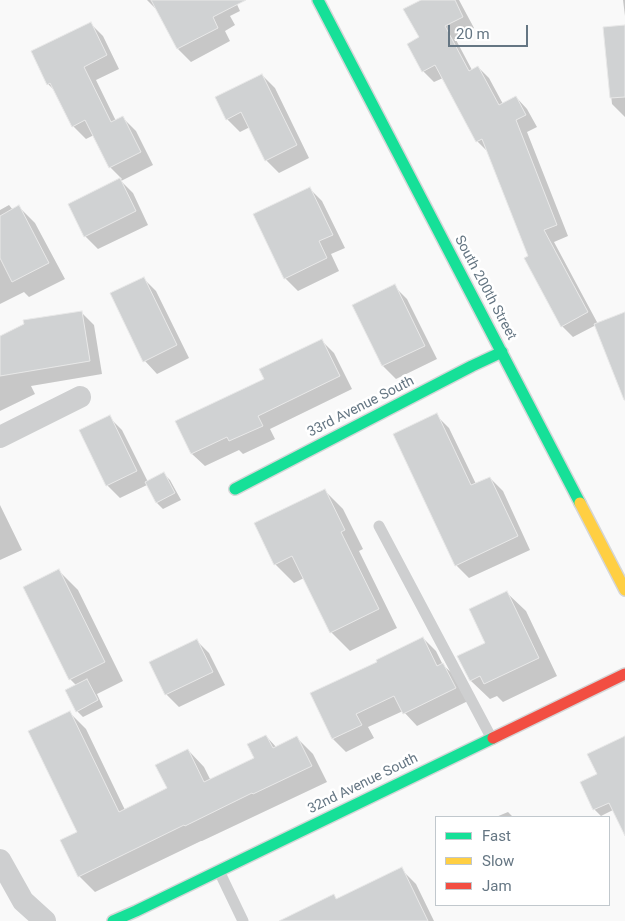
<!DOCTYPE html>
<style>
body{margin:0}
#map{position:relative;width:625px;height:921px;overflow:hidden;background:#f9f9f9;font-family:Roboto,sans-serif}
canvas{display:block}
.legend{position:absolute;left:435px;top:816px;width:175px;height:90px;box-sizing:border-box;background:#fff;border:1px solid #c1c8cd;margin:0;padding:6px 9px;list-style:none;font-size:15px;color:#657683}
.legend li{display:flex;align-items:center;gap:10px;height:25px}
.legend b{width:25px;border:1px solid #c1c8cd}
.scale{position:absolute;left:448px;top:25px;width:80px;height:22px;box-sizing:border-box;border:2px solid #657683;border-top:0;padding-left:6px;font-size:15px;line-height:18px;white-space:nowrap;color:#657683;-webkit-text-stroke:4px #fff;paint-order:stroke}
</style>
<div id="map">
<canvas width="625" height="921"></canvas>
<ul class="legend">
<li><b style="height:6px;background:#16e098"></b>Fast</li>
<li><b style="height:6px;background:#ffcf43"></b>Slow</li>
<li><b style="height:6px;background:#f24e42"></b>Jam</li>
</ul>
<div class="scale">20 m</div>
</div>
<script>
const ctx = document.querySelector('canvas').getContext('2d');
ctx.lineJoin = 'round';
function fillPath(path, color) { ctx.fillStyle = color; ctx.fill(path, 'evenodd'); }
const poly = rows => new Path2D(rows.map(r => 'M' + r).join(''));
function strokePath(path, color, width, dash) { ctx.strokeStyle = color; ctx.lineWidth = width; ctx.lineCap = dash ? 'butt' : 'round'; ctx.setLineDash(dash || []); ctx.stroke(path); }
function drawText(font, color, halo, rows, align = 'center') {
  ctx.font = font + ' Roboto,sans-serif'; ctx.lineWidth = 5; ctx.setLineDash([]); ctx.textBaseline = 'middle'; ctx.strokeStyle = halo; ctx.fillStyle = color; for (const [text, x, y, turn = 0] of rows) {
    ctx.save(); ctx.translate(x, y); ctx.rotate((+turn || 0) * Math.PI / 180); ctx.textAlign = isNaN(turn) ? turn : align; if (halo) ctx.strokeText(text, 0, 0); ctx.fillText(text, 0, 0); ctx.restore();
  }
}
const shadow = poly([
 [147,0,235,0,240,11,230,16,235,25,225,31,230,41,191,62,178,49,159,12],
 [424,0,459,0,474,28,455,38,472,70,478,67,489,78,503,104,516,97,527,109,537,127,527,132,568,236,554,242,598,324,625,313,625,388,596,325,573,337,562,326,529,256,488,152,477,141,443,78,434,82,423,71,421,38],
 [623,0,625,0,625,16],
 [90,23,103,36,119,69,96,80,116,121,123,118,136,131,153,165,121,181,133,193,148,225,98,249,85,236,69,205,122,179,110,167,94,135,86,139,73,126,56,92,48,84],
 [625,26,625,117,612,104,604,28],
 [262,75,275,88,309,158,279,173,266,160,250,127,240,132,227,119],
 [309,188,322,201,345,248,331,254,339,271,298,291,285,278],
 [9,205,13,210,19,207,35,223,65,279,29,297,24,292,0,304,0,210],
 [143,278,156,291,189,358,157,374,145,361],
 [394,286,407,299,437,359,396,379,383,366,354,306],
 [81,312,94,325,102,374,31,386,35,394,0,411,0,337],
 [321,340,334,353,352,389,270,429,275,439,243,454,239,450,205,466,192,454,177,422,265,379],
 [436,415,449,428,476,484,490,478,503,491,530,550,469,578,456,565],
 [109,417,122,430,148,482,164,474,170,480,181,500,163,509,157,503,147,485,120,498,107,485],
 [324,490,343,509,363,549,359,551,397,628,350,651,331,632,304,578,294,583,275,564],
 [0,505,22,550,0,560],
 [59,571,78,590,123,681,97,694,103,707,83,717,77,711,76,685,70,679],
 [507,593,526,611,557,676,503,702,497,696,490,699,471,681],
 [423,638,436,651,443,665,456,677,468,701,417,726,403,711,368,727,374,738,346,752,333,739,379,662],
 [196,640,209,653,225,685,179,707,166,694],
 [69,712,86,729,125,810,168,789,188,750,204,767,211,781,256,759,266,736,277,748,297,738,313,754,327,782,202,841,201,841,95,892,79,876,79,833],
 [625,739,625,833,613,810,601,816,594,809,599,774],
 [508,812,513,817,496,817],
 [401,869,416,884,434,921,281,921,334,896,338,900]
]);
const building = poly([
 [151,0,246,0,213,17,218,28,177,49,151,0],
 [421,0,455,0,463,17,445,26,469,71,478,66,499,105,516,96,526,115,516,120,557,225,544,230,588,312,561,327,524,258,528,256,482,139,476,142,435,65,422,72,407,44,419,37,403,9,421,0],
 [91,22,107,55,84,67,111,122,123,116,141,152,109,168,85,120,72,127,50,83,47,85,31,51,91,22],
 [625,25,625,97,610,98,603,27,625,25],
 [262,74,297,145,265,161,241,112,226,120,215,97,262,74],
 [120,178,136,211,84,237,68,204,120,178],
 [310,187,333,235,319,241,327,258,284,279,253,214,310,187],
 [19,205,49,263,12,282,0,258,0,216,19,205],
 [144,277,177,345,143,362,110,293,144,277],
 [395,284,425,346,382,366,352,305,395,284],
 [82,311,90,361,0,376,0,336,24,324,23,320,82,311],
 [625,312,625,400,624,400,594,324,625,312],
 [322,339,340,376,258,416,263,426,229,441,227,437,191,454,175,421,264,379,259,369,322,339],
 [437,413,471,485,490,477,518,536,455,566,393,434,437,413],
 [110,415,137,471,106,486,79,430,110,415],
 [164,472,175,493,156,503,145,482,164,472],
 [325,489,345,530,341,532,379,609,330,633,292,556,274,565,254,523,325,489],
 [59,569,105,662,69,680,23,587,59,569],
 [507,591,539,658,484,684,480,676,470,681,457,656,485,643,469,609,507,591],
 [423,637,437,666,443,663,456,688,403,714,394,696,356,714,362,725,332,739,310,693,377,662,376,660,423,637],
 [197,639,213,672,165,695,149,662,197,639],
 [87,679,98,700,76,712,65,690,87,679],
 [70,711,119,812,167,788,155,765,188,749,204,782,254,758,247,744,266,735,273,748,297,736,312,766,253,794,252,793,185,826,184,825,78,877,60,840,77,832,28,731,70,711],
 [625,736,625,836,609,803,593,810,580,782,597,774,587,754,625,736],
 [402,867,428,921,279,921,334,894,336,899,402,867]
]);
const lane = poly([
 [379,526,492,739],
 [219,871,243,921]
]);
const street = poly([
 [0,437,80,397],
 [0,860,23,901,45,921]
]);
const fast = poly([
 [318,0,580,503],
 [235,489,472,366,502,352],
 [113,921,136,911,493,738]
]);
const slow = poly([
 [580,503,625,590]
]);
const jam = poly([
 [493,738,625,674]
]);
const streetNames = [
 ["South 200th Street",485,288,62],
 ["33rd Avenue South",361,407,-27],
 ["32nd Avenue South",363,784,-26]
];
fillPath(shadow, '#0003');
fillPath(building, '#d0d2d3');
strokePath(building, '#e8e8e8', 1);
strokePath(fast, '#d5d6d7', 14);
strokePath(slow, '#d5d6d7', 14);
strokePath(jam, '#d5d6d7', 14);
strokePath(lane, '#cecfd0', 11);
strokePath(street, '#cecfd0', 22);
strokePath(fast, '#16e098', 11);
strokePath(slow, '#ffcf43', 11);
strokePath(jam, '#f24e42', 11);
drawText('14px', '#657683', '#fff', streetNames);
</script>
